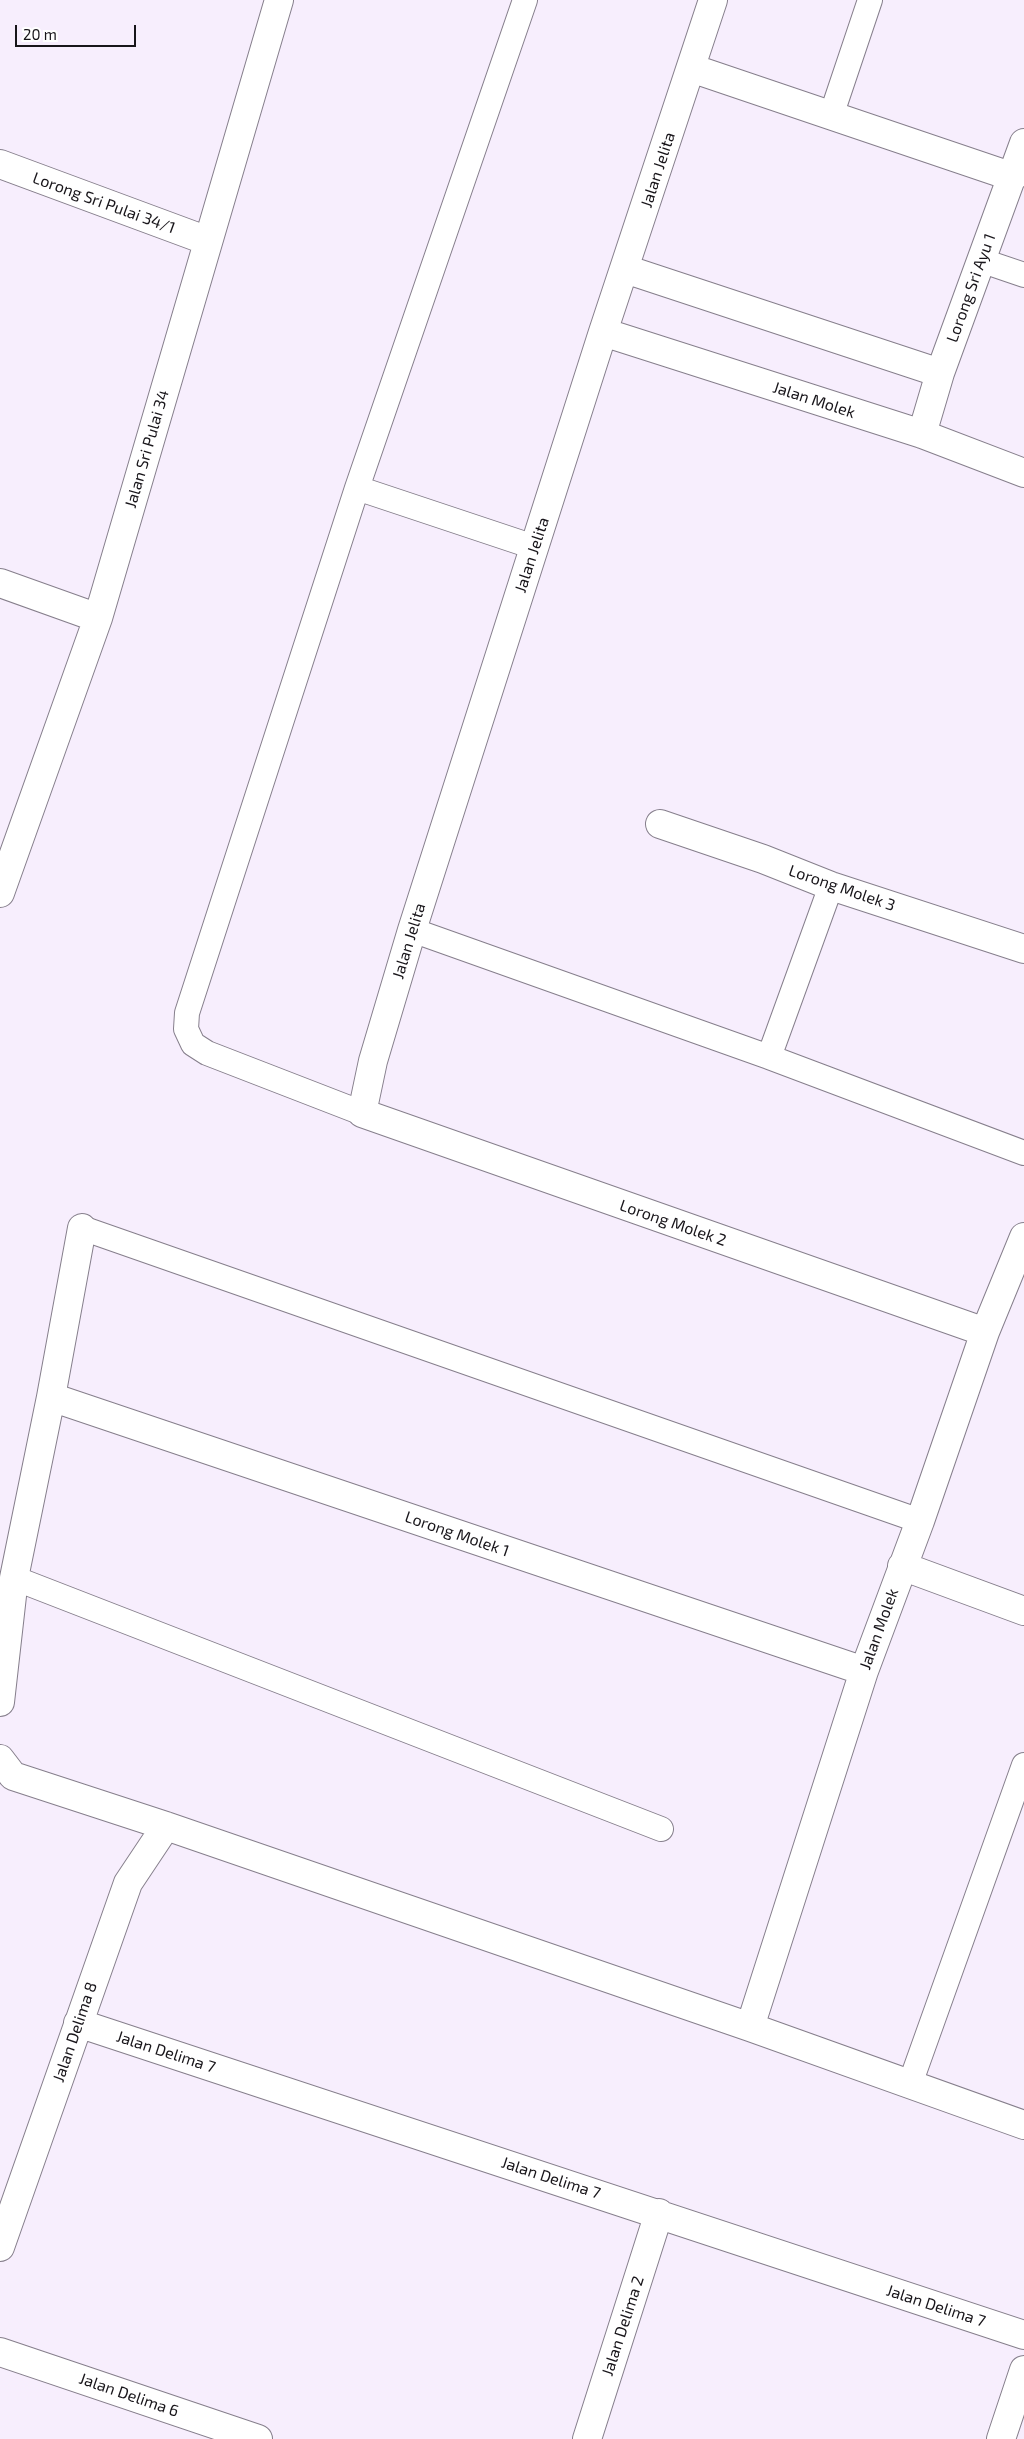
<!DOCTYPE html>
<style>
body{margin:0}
#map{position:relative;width:1024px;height:2439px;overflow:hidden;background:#f7eefd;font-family:"Exo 2",sans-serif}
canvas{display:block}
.scale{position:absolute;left:15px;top:25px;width:121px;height:22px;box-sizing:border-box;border:2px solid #18151a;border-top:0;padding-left:6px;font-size:15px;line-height:18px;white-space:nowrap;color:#18151a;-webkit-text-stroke:4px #fff;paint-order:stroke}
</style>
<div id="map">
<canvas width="1024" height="2439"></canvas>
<div class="scale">20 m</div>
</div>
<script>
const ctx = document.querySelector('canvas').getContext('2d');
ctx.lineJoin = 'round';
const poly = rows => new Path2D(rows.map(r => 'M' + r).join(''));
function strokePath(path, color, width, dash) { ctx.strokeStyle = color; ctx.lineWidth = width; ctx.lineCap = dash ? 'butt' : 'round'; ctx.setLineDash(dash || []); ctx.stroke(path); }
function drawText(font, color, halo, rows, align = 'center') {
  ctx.font = font + ' "Exo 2",sans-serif'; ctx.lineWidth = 5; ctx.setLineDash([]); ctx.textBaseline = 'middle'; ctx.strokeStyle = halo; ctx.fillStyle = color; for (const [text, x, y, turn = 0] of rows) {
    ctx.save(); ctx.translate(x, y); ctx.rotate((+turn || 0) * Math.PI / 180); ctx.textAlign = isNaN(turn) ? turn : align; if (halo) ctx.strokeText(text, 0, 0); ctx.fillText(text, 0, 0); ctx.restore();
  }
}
const service = poly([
 [831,116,870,0],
 [980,260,1024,275],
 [357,488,534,547],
 [412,930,769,1057,831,886],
 [769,1057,1024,1153],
 [362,1113,207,1053,193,1044,186,1029,187,1013,357,488,525,0],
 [82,1228,920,1521],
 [14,1578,661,1829],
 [910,2084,1024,1765]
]);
const minor = poly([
 [713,0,603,332,412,930,373,1061,362,1113,985,1332],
 [691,68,1013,177],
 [0,164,208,241],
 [625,269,940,373],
 [603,332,922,434,1024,473],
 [922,434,940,373,1024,143],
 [0,583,98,618],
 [660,824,763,859,831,886,1024,949],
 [0,893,98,618,279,0],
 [51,1397,864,1671],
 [902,1566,1024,1611],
 [0,1702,14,1578,51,1397,82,1228],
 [0,1759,13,1776,166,1826,750,2027,1024,2125],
 [78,2023,1024,2335],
 [750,2027,864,1671,920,1521,985,1332,1024,1237],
 [0,2247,128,1883,166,1826],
 [0,2352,258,2439],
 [587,2439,659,2213],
 [1001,2439,1024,2370]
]);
const streetNames = [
 ["Jalan Jelita",658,170,-72],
 ["Lorong Sri Pulai 34/1",104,203,20],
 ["Lorong Sri Ayu 1",971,288,-70],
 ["Jalan Molek",814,400,18],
 ["Jalan Sri Pulai 34",147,449,-74],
 ["Jalan Jelita",532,555,-72],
 ["Lorong Molek 3",842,888,19],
 ["Jalan Jelita",409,941,-73],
 ["Lorong Molek 2",673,1223,19],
 ["Lorong Molek 1",457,1534,19],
 ["Jalan Molek",879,1629,-70],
 ["Jalan Delima 8",75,2032,-71],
 ["Jalan Delima 7",166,2052,18],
 ["Jalan Delima 7",551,2178,18],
 ["Jalan Delima 7",936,2306,18],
 ["Jalan Delima 2",623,2326,-72],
 ["Jalan Delima 6",129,2395,19]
];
strokePath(service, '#867f8c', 26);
strokePath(minor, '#867f8c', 30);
strokePath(service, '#fff', 24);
strokePath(minor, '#fff', 28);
drawText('16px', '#18151a', '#fff', streetNames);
</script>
